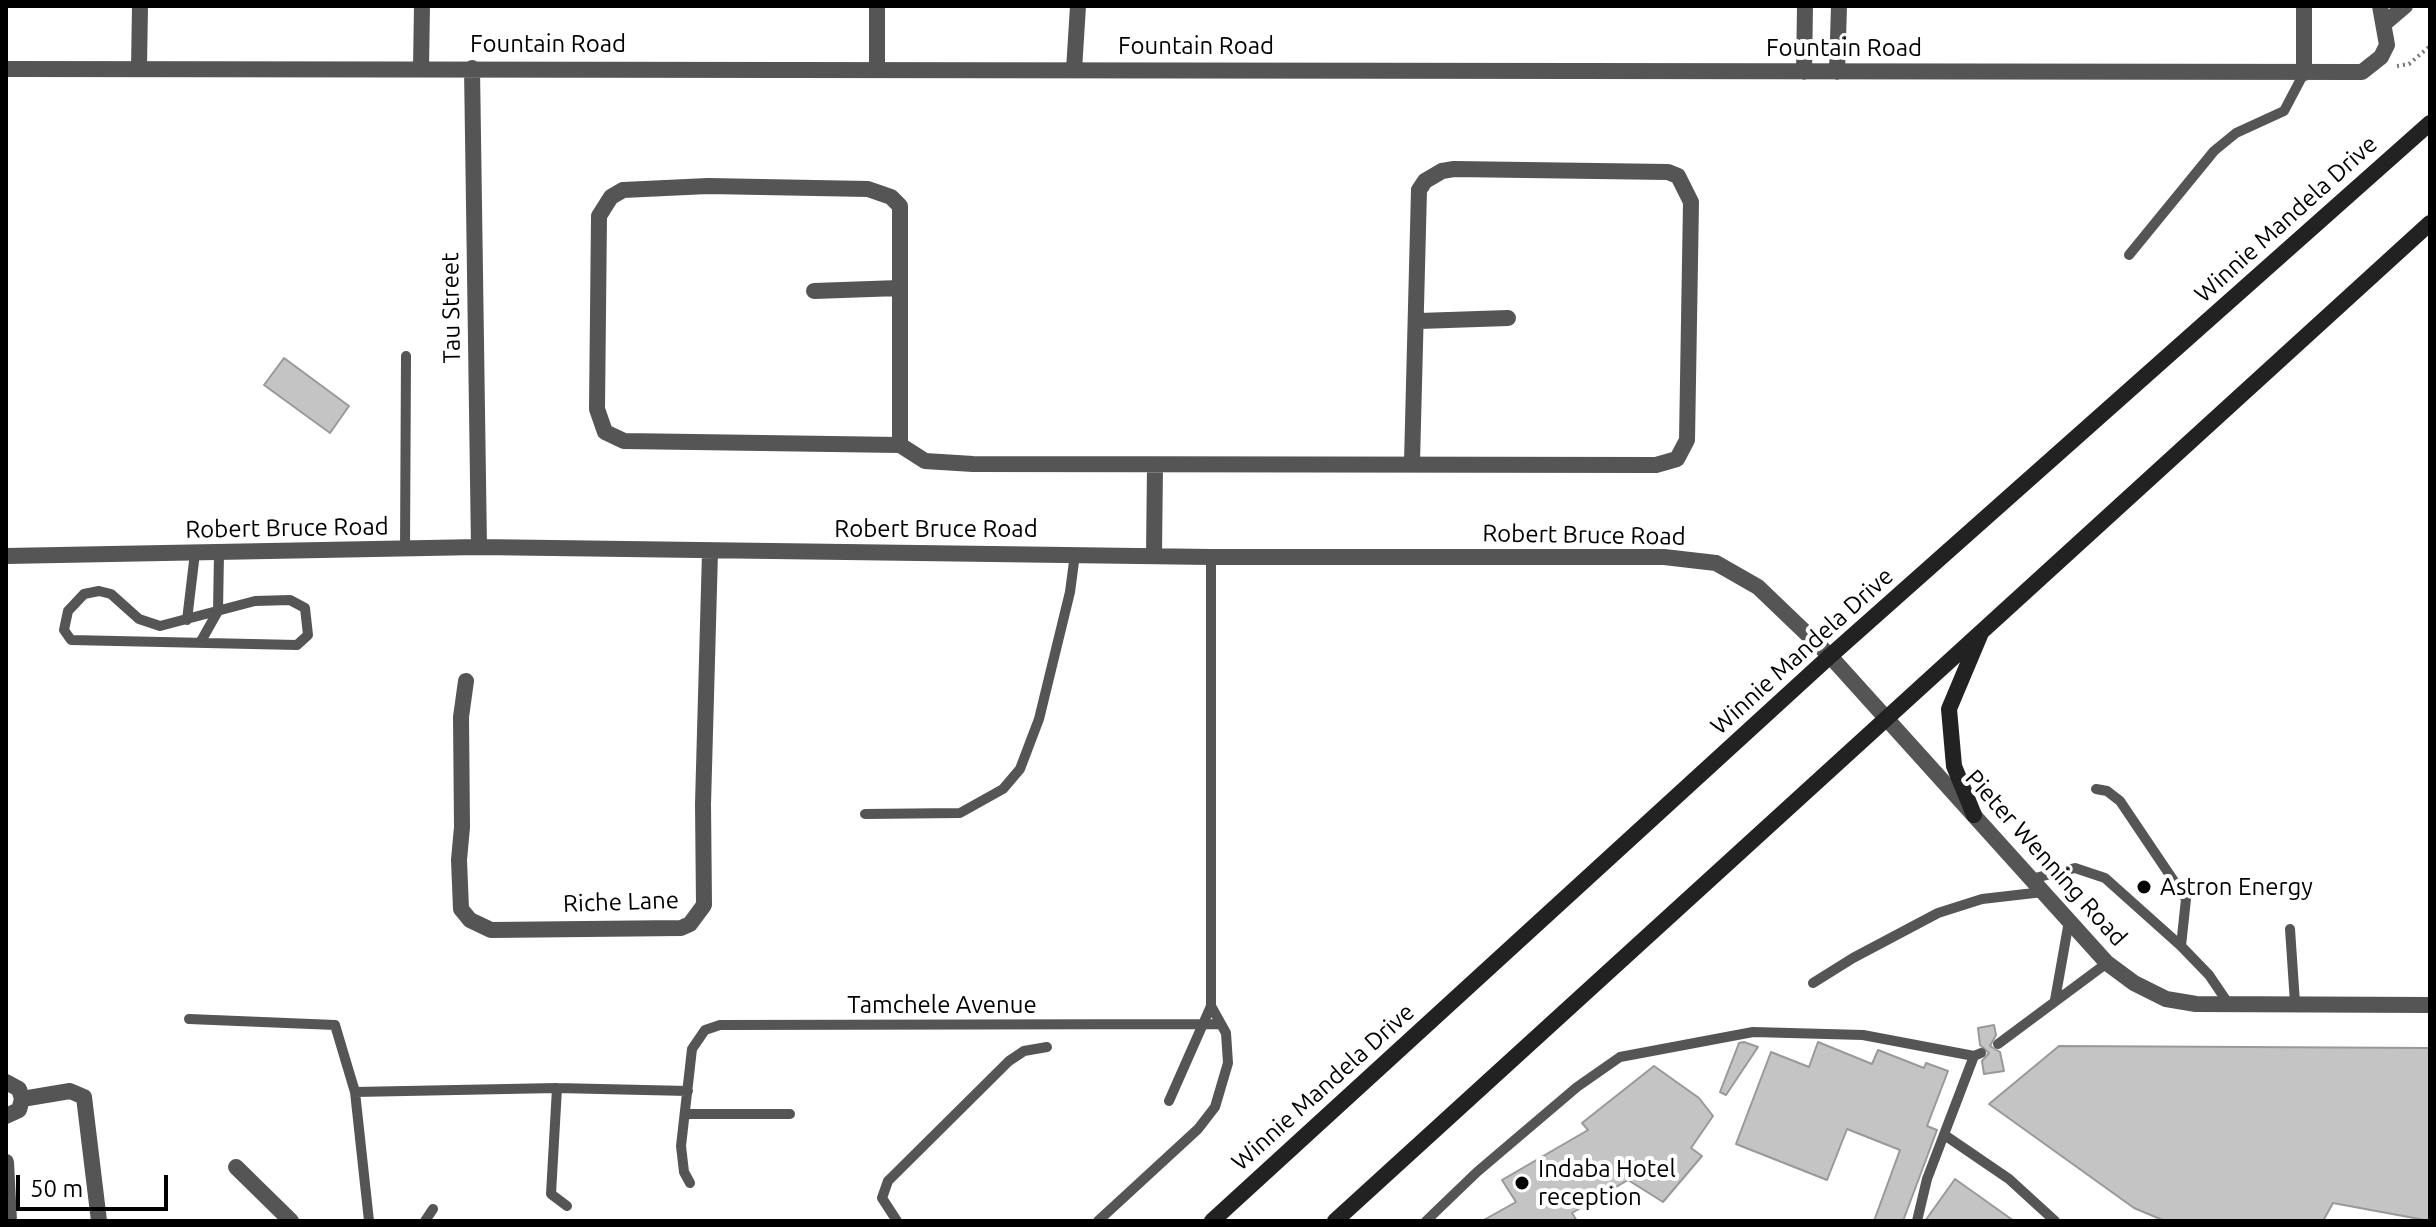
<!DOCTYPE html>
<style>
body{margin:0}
#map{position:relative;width:2436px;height:1227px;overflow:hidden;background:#fff;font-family:Ubuntu,sans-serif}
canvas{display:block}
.frame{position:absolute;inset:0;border:8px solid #000;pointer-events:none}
.scale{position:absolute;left:16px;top:1175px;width:152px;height:36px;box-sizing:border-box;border:4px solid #000;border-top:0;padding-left:10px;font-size:24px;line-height:28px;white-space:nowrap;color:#000;-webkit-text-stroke:6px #fff;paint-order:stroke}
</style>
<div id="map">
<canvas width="2436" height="1227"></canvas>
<div class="frame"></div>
<div class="scale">50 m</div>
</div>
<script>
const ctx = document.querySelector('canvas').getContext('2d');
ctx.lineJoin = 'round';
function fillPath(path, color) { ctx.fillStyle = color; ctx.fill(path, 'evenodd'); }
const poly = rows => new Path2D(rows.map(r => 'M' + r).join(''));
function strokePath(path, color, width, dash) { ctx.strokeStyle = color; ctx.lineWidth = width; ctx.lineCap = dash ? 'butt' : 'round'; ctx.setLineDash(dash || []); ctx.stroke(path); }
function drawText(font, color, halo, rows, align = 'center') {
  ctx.font = font + ' Ubuntu,sans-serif'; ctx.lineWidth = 8; ctx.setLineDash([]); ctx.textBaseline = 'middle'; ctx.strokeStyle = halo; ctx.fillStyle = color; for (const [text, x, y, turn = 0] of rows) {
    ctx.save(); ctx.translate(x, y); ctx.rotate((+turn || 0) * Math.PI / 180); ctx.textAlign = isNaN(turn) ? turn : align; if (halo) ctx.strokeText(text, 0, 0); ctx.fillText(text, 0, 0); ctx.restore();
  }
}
const building = poly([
 [284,358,349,406,330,433,264,385,284,358],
 [1994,1025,1996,1035,1990,1046,2000,1052,2004,1071,1984,1074,1982,1061,1989,1053,1980,1045,1978,1028,1994,1025],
 [1744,1042,1758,1047,1726,1095,1720,1092,1739,1043,1744,1042],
 [1818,1042,1872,1064,1878,1050,1924,1068,1926,1063,1948,1071,1927,1126,1937,1130,1903,1221,1874,1221,1900,1150,1847,1129,1827,1180,1736,1144,1771,1052,1809,1067,1818,1042],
 [2059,1046,2430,1048,2430,1221,2333,1203,2323,1221,2165,1221,2134,1208,1989,1104,2059,1046],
 [1654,1066,1699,1098,1713,1116,1691,1148,1702,1156,1663,1202,1628,1180,1572,1213,1577,1221,1482,1221,1516,1202,1502,1180,1588,1130,1582,1123,1654,1066],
 [1955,1179,2014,1221,1925,1221,1955,1179]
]);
const path = poly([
 [2397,66,2409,64,2430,46]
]);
const lane = poly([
 [2129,255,2214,151,2236,133,2284,111,2304,73],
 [405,550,406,356],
 [99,591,111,594,139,619,160,626,255,601,290,600,305,608,308,635,297,645,71,640,64,630,68,611,84,594,99,591],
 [187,620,195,553],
 [200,643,218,611,219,553],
 [2096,789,2107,791,2120,801,2186,899,2181,946],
 [865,814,960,813,1003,789,1020,769,1039,719,1070,592,1075,554],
 [2031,879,2075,868,2105,878,2181,946,2209,975,2228,1003],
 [2290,929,2295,1003],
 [1813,983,1853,958,1938,913,1982,899,2043,892],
 [2055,1000,2069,921],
 [189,1019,335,1025,355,1092,369,1221],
 [1998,1044,2107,963],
 [557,1088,551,1194,567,1206],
 [355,1092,557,1088,688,1091],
 [1169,1101,1211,1006,1211,557],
 [686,1114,790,1114],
 [1946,1136,2009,1179,2055,1221],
 [690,1183,684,1172,681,1146,692,1049,705,1030,720,1025,1221,1024],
 [425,1221,433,1209],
 [897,1221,882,1198,888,1181,1009,1061,1024,1051,1047,1047],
 [1098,1221,1198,1129,1215,1107,1228,1063,1226,1033,1211,1006],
 [1426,1221,1477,1172,1577,1087,1620,1057,1753,1032,1863,1035,1974,1056],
 [1917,1221,1927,1179,1974,1056,1981,1053]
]);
const street = poly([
 [877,6,877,67],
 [2304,6,2304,73],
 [2385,23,2405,6],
 [139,68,140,6],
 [421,68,422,6],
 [472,68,479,547],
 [6,69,2362,72,2381,57,2387,45,2380,6],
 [1074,70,1078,6],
 [1804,72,1805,6],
 [1837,72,1839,6],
 [814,291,899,288],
 [1419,321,1508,318],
 [900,445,900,206,891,197,868,189,708,186,623,190,611,197,599,216,597,409,605,432,624,441,900,445,925,461,973,464,1656,465,1677,459,1687,440,1691,202,1678,176,1668,172,1454,169,1442,171,1425,181,1419,190,1412,462],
 [1154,555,1155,465],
 [6,556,479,547,1211,557,1664,557,1716,563,1758,587,1830,656,2107,963,2134,983,2166,999,2196,1004,2430,1005],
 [466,681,461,717,462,827,459,860,461,909,470,920,491,930,681,928,690,924,704,905,703,804,710,552],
 [6,1082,19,1089,22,1099,19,1110,6,1116],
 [22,1099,70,1091,84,1097,99,1221],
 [6,1162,9,1221],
 [236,1167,291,1221]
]);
const secondary = poly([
 [1974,815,1954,766,1949,709,1981,633],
 [1212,1221,1830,656,2430,123],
 [1335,1221,2430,223]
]);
const markers = [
 [2144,887,8,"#000"],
 [1522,1183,8,"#000"]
];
const streetNames = [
 ["Fountain Road",548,44],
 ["Fountain Road",1196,46],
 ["Fountain Road",1844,48],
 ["Winnie Mandela Drive",2286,219,-42],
 ["Tau Street",451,308,-91],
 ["Robert Bruce Road",287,528,-1],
 ["Robert Bruce Road",936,529],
 ["Robert Bruce Road",1584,535,1],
 ["Winnie Mandela Drive",1802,651,-42],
 ["Pieter Wenning Road",2046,858,48],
 ["Riche Lane",621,902,-2],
 ["Tamchele Avenue",942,1005],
 ["Winnie Mandela Drive",1323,1087,-42]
];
const poiNames = [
 ["Astron Energy",2160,887],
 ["Indaba Hotel",1538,1169],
 ["reception",1538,1197]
];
fillPath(building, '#c4c4c4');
strokePath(building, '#999', 2);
strokePath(path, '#777', 4, [2, 4]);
strokePath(lane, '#555', 10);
strokePath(street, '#555', 16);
strokePath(secondary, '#222', 16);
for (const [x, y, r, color] of markers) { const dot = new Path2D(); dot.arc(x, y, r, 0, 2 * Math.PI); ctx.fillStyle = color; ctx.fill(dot); strokePath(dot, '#fff', 3); }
drawText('24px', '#000', '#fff', streetNames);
drawText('24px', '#000', '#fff', poiNames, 'left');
</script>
